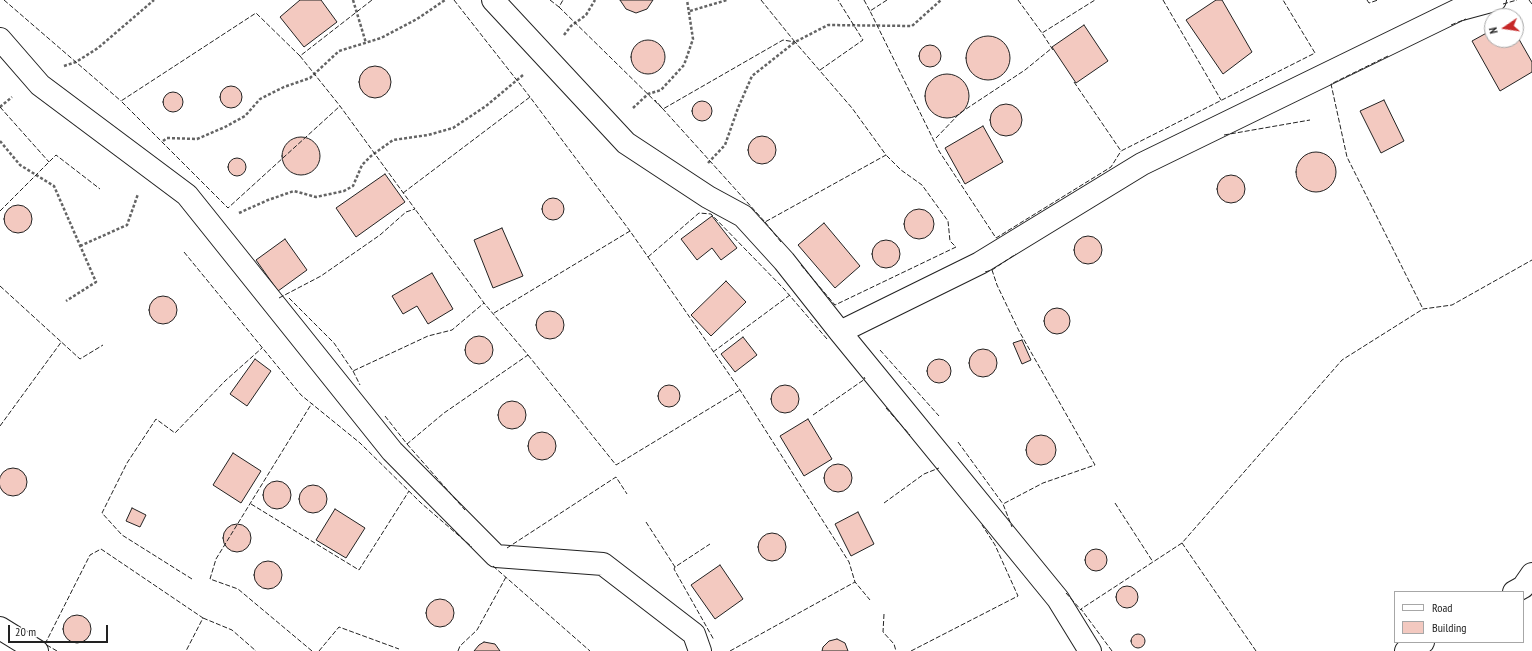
<!DOCTYPE html>
<style>
body{margin:0}
#map{position:relative;width:1532px;height:651px;overflow:hidden;background:#fff;font-family:"PT Sans Narrow",sans-serif}
canvas{display:block}
.legend{position:absolute;left:1394px;top:591px;width:130px;height:52px;box-sizing:border-box;background:#fff;border:1px solid #a7a7a7;margin:0;padding:5px 7px;list-style:none;font-size:12px;color:#222}
.legend li{display:flex;align-items:center;gap:8px;height:20px}
.legend b{width:20px;border:1px solid #a7a7a7}
.north{position:absolute;left:1484px;top:8px;width:40px;height:40px;box-sizing:border-box;background:#fff;border:1px solid #a7a7a7;border-radius:50%;rotate:257deg;font-size:11px;font-weight:700;line-height:16px;text-align:center;color:#222}
.north::after{content:'';display:block;margin:auto;width:14px;height:18px;background:#c62828;clip-path:polygon(50% 0,100% 100%,50% 72%,0 100%)}
.scale{position:absolute;left:8px;top:625px;width:100px;height:18px;box-sizing:border-box;border:2px solid #222;border-top:0;padding-left:5px;font-size:12px;line-height:14px;white-space:nowrap;color:#222;-webkit-text-stroke:3px #fff;paint-order:stroke}
</style>
<div id="map">
<canvas width="1532" height="651"></canvas>
<ul class="legend">
<li><b style="height:5px;background:#fff"></b>Road</li>
<li><b style="height:11px;background:#f3c9c0"></b>Building</li>
</ul>
<div class="north">N</div>
<div class="scale">20 m</div>
</div>
<script>
const ctx = document.querySelector('canvas').getContext('2d');
ctx.lineJoin = 'round';
function fillPath(path, color) { ctx.fillStyle = color; ctx.fill(path, 'evenodd'); }
const poly = rows => new Path2D(rows.map(r => 'M' + r).join(''));
function strokePath(path, color, width, dash) { ctx.strokeStyle = color; ctx.lineWidth = width; ctx.lineCap = dash ? 'butt' : 'round'; ctx.setLineDash(dash || []); ctx.stroke(path); }
const building = poly([
 [300,0,321,0,337,22,304,47,280,17,300,0],
 [620,0,653,0,647,9,636,13,626,9,620,0],
 [1216,0,1222,0,1252,52,1223,74,1186,20,1216,0],
 [1084,25,1108,61,1076,83,1052,47,1084,25],
 [1492,30,1492,40,1516,40,1516,34,1532,62,1532,72,1500,91,1472,41,1492,30],
 '966 58a22 22 0 1 1 44 0a22 22 0 1 1-44 0Z',
 '631 57a17 17 0 1 1 34 0a17 17 0 1 1-34 0Z',
 '919 56a11 11 0 1 1 22 0a11 11 0 1 1-22 0Z',
 '359 82a16 16 0 1 1 32 0a16 16 0 1 1-32 0Z',
 '925 96a22 22 0 1 1 44 0a22 22 0 1 1-44 0Z',
 '220 97a11 11 0 1 1 22 0a11 11 0 1 1-22 0Z',
 '163 102a10 10 0 1 1 20 0a10 10 0 1 1-20 0Z',
 [1384,100,1404,141,1381,153,1360,111,1384,100],
 '692 111a10 10 0 1 1 20 0a10 10 0 1 1-20 0Z',
 '990 120a16 16 0 1 1 32 0a16 16 0 1 1-32 0Z',
 [983,126,1003,162,965,184,945,148,983,126],
 '748 150a14 14 0 1 1 28 0a14 14 0 1 1-28 0Z',
 '282 156a19 19 0 1 1 38 0a19 19 0 1 1-38 0Z',
 '1296 172a20 20 0 1 1 40 0a20 20 0 1 1-40 0Z',
 '228 167a9 9 0 1 1 18 0a9 9 0 1 1-18 0Z',
 [385,174,405,202,356,237,336,208,385,174],
 '1217 189a14 14 0 1 1 28 0a14 14 0 1 1-28 0Z',
 '542 209a11 11 0 1 1 22 0a11 11 0 1 1-22 0Z',
 '4 219a14 14 0 1 1 28 0a14 14 0 1 1-28 0Z',
 '904 224a15 15 0 1 1 30 0a15 15 0 1 1-30 0Z',
 [712,216,737,248,721,260,712,248,697,260,681,239,712,216],
 [824,223,860,266,835,288,798,245,824,223],
 [502,228,523,276,493,288,474,240,502,228],
 '1074 250a14 14 0 1 1 28 0a14 14 0 1 1-28 0Z',
 [285,239,307,270,278,291,256,260,285,239],
 '872 254a14 14 0 1 1 28 0a14 14 0 1 1-28 0Z',
 [432,273,453,309,428,324,417,306,403,314,392,296,432,273],
 [726,281,746,302,711,336,691,315,726,281],
 '149 310a14 14 0 1 1 28 0a14 14 0 1 1-28 0Z',
 '1044 321a13 13 0 1 1 26 0a13 13 0 1 1-26 0Z',
 '536 325a14 14 0 1 1 28 0a14 14 0 1 1-28 0Z',
 '465 350a14 14 0 1 1 28 0a14 14 0 1 1-28 0Z',
 [743,337,757,355,735,372,721,354,743,337],
 [1022,340,1031,360,1022,364,1013,343,1022,340],
 '969 363a14 14 0 1 1 28 0a14 14 0 1 1-28 0Z',
 [255,359,271,371,247,406,230,394,255,359],
 '927 371a12 12 0 1 1 24 0a12 12 0 1 1-24 0Z',
 '658 396a11 11 0 1 1 22 0a11 11 0 1 1-22 0Z',
 '771 399a14 14 0 1 1 28 0a14 14 0 1 1-28 0Z',
 '498 415a14 14 0 1 1 28 0a14 14 0 1 1-28 0Z',
 [808,419,832,459,804,476,780,436,808,419],
 '528 446a14 14 0 1 1 28 0a14 14 0 1 1-28 0Z',
 '1026 450a15 15 0 1 1 30 0a15 15 0 1 1-30 0Z',
 [233,453,261,471,241,503,213,485,233,453],
 '824 478a14 14 0 1 1 28 0a14 14 0 1 1-28 0Z',
 '-1 482a14 14 0 1 1 28 0a14 14 0 1 1-28 0Z',
 '263 495a14 14 0 1 1 28 0a14 14 0 1 1-28 0Z',
 '299 499a14 14 0 1 1 28 0a14 14 0 1 1-28 0Z',
 [132,508,146,515,140,527,126,521,132,508],
 [335,509,365,528,346,558,316,540,335,509],
 [858,512,874,544,851,556,835,524,858,512],
 '223 538a14 14 0 1 1 28 0a14 14 0 1 1-28 0Z',
 '758 547a14 14 0 1 1 28 0a14 14 0 1 1-28 0Z',
 '1085 560a11 11 0 1 1 22 0a11 11 0 1 1-22 0Z',
 '254 575a14 14 0 1 1 28 0a14 14 0 1 1-28 0Z',
 [720,565,743,599,715,619,691,585,720,565],
 '1116 597a11 11 0 1 1 22 0a11 11 0 1 1-22 0Z',
 '426 613a14 14 0 1 1 28 0a14 14 0 1 1-28 0Z',
 '63 629a14 14 0 1 1 28 0a14 14 0 1 1-28 0Z',
 '1131 641a7 7 0 1 1 14 0a7 7 0 1 1-14 0Z',
 [837,639,845,643,848,651,822,651,823,647,829,641,837,639],
 [484,642,495,644,500,651,474,651,479,645,484,642]
]);
const path = poly([
 [353,0,366,43],
 [690,11,727,0],
 [564,35,571,26,586,15,595,0],
 [64,66,76,62,98,48,154,0],
 [0,107,12,97],
 [633,108,648,94,661,90,684,65,693,39,687,0],
 [0,141,20,165,54,186,96,282,66,301],
 [163,141,167,138,197,139,225,127,245,116,260,99,284,87,310,78,339,51,381,38,417,19,445,0],
 [708,163,725,145,738,108,752,76,795,42,828,25,912,26,941,0],
 [239,213,268,200,294,191,316,197,344,191,353,186,362,165,371,156,393,140,428,135,453,128,486,106,523,75],
 [80,246,127,225,138,194]
]);
const minor = poly([
 [493,0,626,143,708,197,743,216,784,261,840,332,1058,599,1090,651],
 [0,39,40,85,187,195,392,451,496,556,603,564,694,634,700,651],
 [840,332,980,263,1142,164,1458,10,1495,0],
 [1514,592,1523,587,1532,574],
 [0,628,37,651],
 [1406,651,1423,642]
]);
const fence = poly([
 [4,0,121,101],
 [454,0,530,97],
 [550,0,559,7,563,0],
 [761,0,795,42],
 [864,0,870,11],
 [887,0,870,11,939,151,996,238,1111,167,1121,151],
 [1018,0,1042,33],
 [1163,0,1221,100],
 [1367,0,1369,3,1378,0],
 [1529,0,1532,4],
 [1503,4,1517,0],
 [559,7,663,109,783,40,795,42,852,108,886,155,765,222,663,109,655,100],
 [1451,25,1466,19],
 [1053,50,1042,33,1095,0],
 [300,56,256,13,121,101,228,208,340,106],
 [1388,56,1331,84,1347,157,1423,309],
 [820,70,863,40,838,0],
 [1074,82,1121,151,1315,53,1283,0],
 [0,107,49,162],
 [1224,135,1310,120],
 [936,138,960,113,1025,70,1052,48],
 [403,193,530,97,630,231,740,390,849,562,855,582,870,600],
 [0,211,56,155,100,189],
 [765,222,781,242],
 [184,252,301,395,360,443,421,503,472,547],
 [648,257,699,213,711,214,784,289,827,339],
 [801,265,835,305,956,247,950,241,948,221,922,185,901,170,886,155],
 [992,270,1016,254],
 [985,272,992,270,997,285,1019,331,1095,465,1043,483,1003,504,1012,527],
 [0,286,80,359,103,345],
 [279,298,321,276,380,235,406,212,415,209,340,106,300,56,372,0],
 [289,298,334,343,353,371,428,336,452,330,484,303,415,209],
 [494,313,630,231],
 [880,350,939,416],
 [713,352,790,295],
 [528,355,616,465,740,390],
 [353,371,360,385],
 [886,408,910,435],
 [813,415,865,379,864,377],
 [385,416,407,444,444,413,528,355,484,303],
 [0,426,62,341],
 [958,442,1003,504],
 [407,444,465,510],
 [884,503,924,474,939,468],
 [1115,503,1153,562],
 [251,504,359,570,409,491],
 [646,522,675,567,710,544],
 [1182,543,1256,651],
 [507,548,616,477,627,494],
 [493,566,590,651],
 [675,567,674,569,714,640],
 [192,579,122,535,102,513,127,463,156,419,175,433,225,381,262,348],
 [1066,593,1081,610],
 [884,614,883,632,894,644,896,651],
 [203,618,232,630,256,651],
 [57,651,45,644,90,555,101,549,203,618,186,651],
 [312,651,238,589,210,579,216,559,312,403],
 [319,651,339,627,399,649],
 [458,651,460,646,477,630,506,577],
 [730,651,855,582],
 [911,651,1018,596,995,545,982,525],
 [1112,651,1081,609,1182,543,1342,360,1423,309,1452,305,1532,260]
]);
fillPath(building, '#f3c9c0');
strokePath(building, '#222', 1);
strokePath(minor, '#222', 24);
strokePath(path, '#646464', 2.5, [3, 2]);
strokePath(minor, '#fff', 22);
strokePath(fence, '#222', 1, [5, 2]);
</script>
